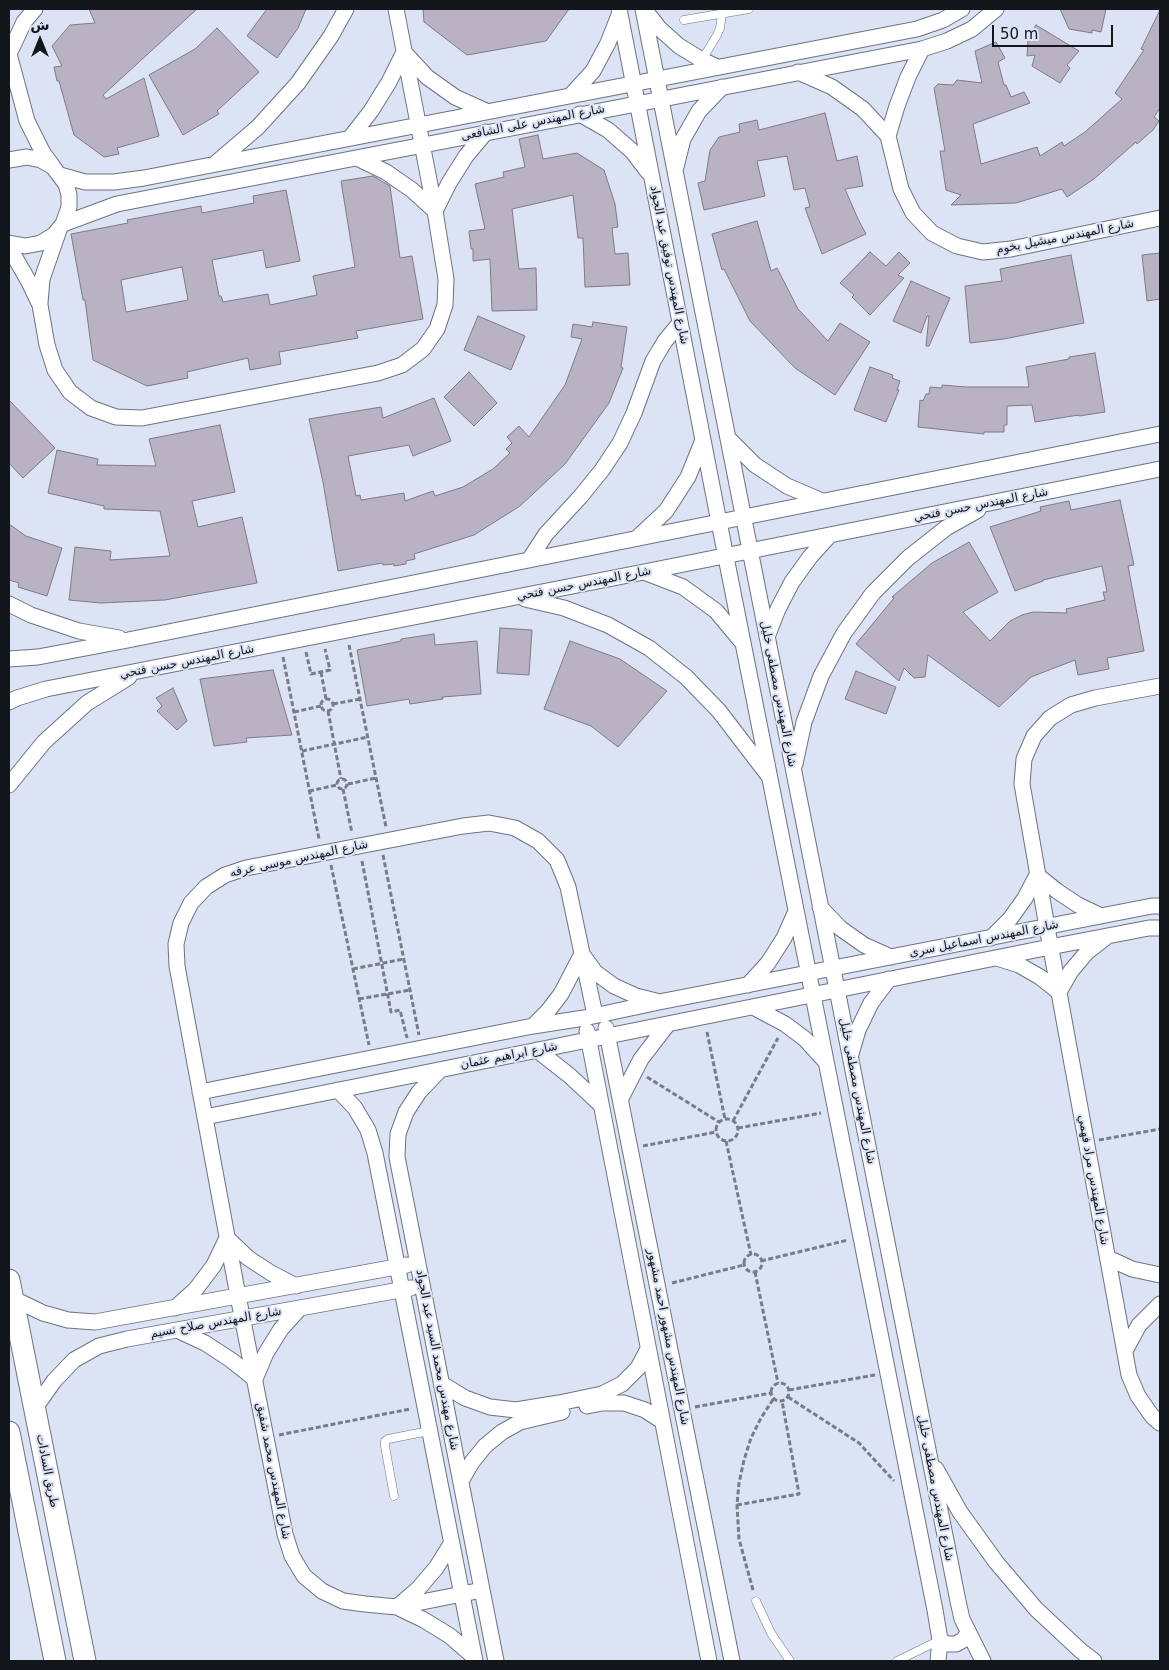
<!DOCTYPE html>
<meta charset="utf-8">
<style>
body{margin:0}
#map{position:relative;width:1169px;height:1670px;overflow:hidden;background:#dce3f4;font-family:"DejaVu Sans","Noto Naskh Arabic",sans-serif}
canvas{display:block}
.frame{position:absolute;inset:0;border:10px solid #13161b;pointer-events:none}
.north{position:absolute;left:15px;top:15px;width:50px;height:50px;-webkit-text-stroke:4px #dce3f4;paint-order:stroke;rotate:0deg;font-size:14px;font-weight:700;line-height:20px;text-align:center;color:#13161b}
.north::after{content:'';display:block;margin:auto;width:18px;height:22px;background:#13161b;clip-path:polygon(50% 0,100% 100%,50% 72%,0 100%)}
.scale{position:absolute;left:992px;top:25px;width:121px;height:22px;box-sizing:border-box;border:2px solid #13161b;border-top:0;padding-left:6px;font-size:15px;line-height:18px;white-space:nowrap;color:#13161b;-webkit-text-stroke:4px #dce3f4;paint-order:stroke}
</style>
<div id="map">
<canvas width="1169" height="1670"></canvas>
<div class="frame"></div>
<div class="north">ش</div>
<div class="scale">50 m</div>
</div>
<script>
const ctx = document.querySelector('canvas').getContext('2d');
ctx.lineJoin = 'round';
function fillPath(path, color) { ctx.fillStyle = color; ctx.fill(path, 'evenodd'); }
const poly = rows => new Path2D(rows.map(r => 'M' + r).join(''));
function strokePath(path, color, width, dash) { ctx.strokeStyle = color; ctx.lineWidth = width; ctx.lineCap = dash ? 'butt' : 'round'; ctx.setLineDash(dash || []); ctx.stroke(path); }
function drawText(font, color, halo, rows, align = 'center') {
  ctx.font = font + ' "DejaVu Sans","Noto Naskh Arabic",sans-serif'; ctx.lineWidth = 4; ctx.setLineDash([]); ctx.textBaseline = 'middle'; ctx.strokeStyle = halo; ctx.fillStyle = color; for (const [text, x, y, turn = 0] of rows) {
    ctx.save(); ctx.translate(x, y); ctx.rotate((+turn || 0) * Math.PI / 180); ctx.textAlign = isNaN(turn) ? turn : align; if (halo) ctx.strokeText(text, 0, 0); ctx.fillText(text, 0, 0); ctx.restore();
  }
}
const building = poly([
 [89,9,197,9,103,95,106,99,144,78,159,136,117,148,119,154,104,157,74,135,59,81,57,81,54,67,62,66,52,46,70,25,95,23,89,9],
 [267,9,306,9,298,28,277,58,247,36,267,9],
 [423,9,569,9,546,41,467,55,424,22,423,9],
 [1060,9,1106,9,1101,32,1092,30,1092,33,1069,29,1060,9],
 [1160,10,1160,108,1154,117,1159,121,1153,130,1137,144,1136,142,1094,179,1067,197,1062,189,1016,203,951,205,961,195,946,190,940,151,945,151,934,88,938,84,953,85,957,80,982,83,975,51,996,42,1005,58,998,62,1004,85,1006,85,1011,97,1024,92,1030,103,973,124,981,164,1037,147,1040,156,1062,142,1064,146,1085,132,1122,99,1115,93,1144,50,1141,49,1160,10],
 [1036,25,1079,51,1067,65,1070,68,1060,83,1032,66,1035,55,1027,56,1028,40,1036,25],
 [217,28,259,72,217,111,219,114,183,135,149,75,195,49,217,28],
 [825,113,837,161,857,156,863,186,845,189,858,219,866,234,822,254,805,208,810,207,805,188,794,190,787,156,757,161,765,196,704,210,698,183,705,181,710,150,719,137,740,132,739,124,757,120,759,130,825,113],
 [538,135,543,159,577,153,604,170,615,204,618,227,612,228,615,254,628,253,630,285,585,287,583,238,578,238,573,195,512,209,519,269,536,268,537,310,492,311,490,259,473,261,473,249,471,249,469,231,485,229,475,184,504,177,503,172,525,167,519,139,538,135],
 [373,176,390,186,400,258,412,256,423,319,356,331,358,338,279,352,281,364,250,370,248,358,187,372,188,378,147,386,93,360,85,300,83,300,71,234,128,223,127,220,201,206,202,213,254,203,253,196,286,190,300,261,266,268,263,250,212,260,219,296,221,296,223,302,268,294,270,305,317,295,313,276,355,267,341,181,373,176],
 [182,267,188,300,126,312,121,280,182,267],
 [757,221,771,271,777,268,798,309,828,341,840,323,870,342,835,395,795,368,750,321,724,269,722,270,712,234,757,221],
 [870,252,886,266,899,252,910,263,898,275,904,278,870,315,852,297,854,295,840,283,870,252],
 [1160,253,1160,299,1147,301,1142,255,1160,253],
 [1071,255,1084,323,1004,339,970,343,965,286,1002,281,1000,269,1071,255],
 [911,281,950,298,929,346,926,346,929,316,927,316,921,333,893,321,911,281],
 [478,316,525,336,511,370,464,350,478,316],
 [593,322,627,327,621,367,623,368,609,403,565,464,520,506,474,535,414,554,415,559,406,561,406,564,394,566,394,564,383,565,382,563,338,571,323,482,309,419,381,407,383,418,434,398,451,441,413,456,409,445,348,456,356,496,360,495,361,500,404,493,405,501,433,491,435,496,463,487,493,469,510,453,506,449,512,443,507,437,519,426,529,437,565,385,582,339,571,337,573,324,592,327,593,322],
 [1095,353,1105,412,1079,416,1079,415,1035,422,1032,405,1007,406,1007,425,1004,425,1004,432,984,432,984,434,918,427,920,400,923,401,926,394,929,394,930,387,942,388,942,385,966,387,1029,387,1026,367,1069,359,1069,357,1095,353],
 [870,367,893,375,892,378,900,381,897,390,899,390,886,422,854,410,870,367],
 [469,372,497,403,474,426,444,397,469,372],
 [9,400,55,448,23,478,9,463,9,400],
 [220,425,235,492,192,501,198,527,242,517,257,583,165,600,101,603,69,600,75,547,111,551,110,560,170,556,160,511,104,509,104,506,48,493,57,450,98,459,97,465,156,466,149,439,220,425],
 [1120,500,1134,565,1128,566,1144,651,1107,658,1109,669,1078,675,1075,660,1031,677,999,707,928,655,925,677,914,678,904,668,899,681,856,644,894,598,892,597,932,563,969,542,998,592,963,612,990,641,1010,621,1022,615,1033,612,1067,613,1066,609,1105,600,1103,592,1107,592,1102,566,1043,580,1043,581,1015,591,990,527,1041,511,1040,507,1069,501,1071,510,1120,500],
 [9,524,26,536,62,548,47,596,18,587,19,583,9,580,9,524],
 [500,628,532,630,529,675,497,673,500,628],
 [434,634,435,645,477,641,481,694,442,697,443,699,410,704,409,699,367,706,357,650,401,641,401,639,434,634],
 [570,641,620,659,667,691,618,747,591,726,544,709,570,641],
 [273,670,292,735,246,738,247,742,214,746,200,679,273,670],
 [856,671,896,687,886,714,845,699,856,671],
 [173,688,187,721,177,730,157,711,162,706,156,698,173,688]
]);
const path = poly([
 [349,645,386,827],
 [306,652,311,674,330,670,325,649],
 [283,657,319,839],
 [321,672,326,699],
 '321 705a6 6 0 1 1 12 0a6 6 0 1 1-12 0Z',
 [333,704,360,699],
 [328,711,341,779],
 [294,712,321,706],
 [302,751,368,737],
 '337 784a5 5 0 1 1 10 0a5 5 0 1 1-10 0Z',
 [348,784,376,778],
 [343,789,352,833],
 [309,791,337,785],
 [383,855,419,1035],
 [362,861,391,1012,400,1010,407,1038],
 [331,865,369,1045],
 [353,969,404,959],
 [359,999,410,990],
 [707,1032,725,1119],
 [647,1077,719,1122],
 '716 1130a11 11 0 1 1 22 0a11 11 0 1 1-22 0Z',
 [733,1121,778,1038],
 [738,1128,821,1113],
 [1099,1140,1160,1129],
 [726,1141,751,1255],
 [643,1146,716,1132],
 '744 1263a9 9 0 1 1 18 0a9 9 0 1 1-18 0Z',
 [761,1261,848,1240],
 [755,1272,778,1383],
 [672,1283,744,1265],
 '771 1392a9 9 0 1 1 18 0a9 9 0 1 1-18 0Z',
 [789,1390,875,1375],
 [788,1397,859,1443,894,1481],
 [695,1407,771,1393],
 [279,1435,410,1409],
 [737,1505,799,1494,782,1401],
 [753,1590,739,1539,737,1505,739,1483,744,1460,751,1438,761,1418,774,1398]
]);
const lane = poly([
 [684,20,749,9],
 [702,60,717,35,720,28,722,14],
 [394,1496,385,1446,385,1441,388,1439,429,1431],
 [756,1601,771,1633,790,1661],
 [897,1661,940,1640]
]);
const street = poly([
 [619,9,719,522,935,1610,940,1640,938,1661],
 [643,9,958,1601,962,1619,983,1661],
 [645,10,659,28,679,46,702,60,717,67],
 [9,54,27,121,43,153,52,165],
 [9,54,24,22,35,9],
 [798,72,832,87,863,109,888,136,901,189,913,213,932,233,957,246,983,252,1011,249,1160,218],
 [571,95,593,71,608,43,619,15],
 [580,114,608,130,632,151,648,172],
 [888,136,897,106,908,77,922,49],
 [350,138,371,111,389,82,404,52,427,77,455,97,486,111],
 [357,158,386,172,412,190,435,211,449,183,466,156,486,132],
 [9,160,27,157,41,160,53,167,66,184,69,195,69,207,63,224,54,235,41,243,25,246,9,243],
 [216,163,258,127,298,83,331,36,346,9],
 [676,167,683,139,699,111,722,87],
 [60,175,85,182,114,182,144,178,917,29,943,20,962,9],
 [63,224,117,204,922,49,947,41,972,29,996,9],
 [9,247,29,282,40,305,47,345,55,370,70,392,91,408,116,417,142,418,378,373,402,365,423,349,437,329,445,305,446,279,435,211,396,9],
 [40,303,42,279,59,230],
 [728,438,755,465,787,486,822,501],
 [637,538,666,511,688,477,703,440],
 [529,560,546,534,581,496,602,470,620,443,634,413,653,361,665,341,680,323],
 [644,572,683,587,716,611,741,641],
 [525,599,564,608,608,625,649,648,686,677,719,711,768,775],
 [9,604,31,615,79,631,119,638],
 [767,637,778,609,792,582,810,557,830,535],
 [9,659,38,657,128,640,1160,434],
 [1160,686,1095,698,1071,705,1050,718,1034,736,1024,759,1022,784,1047,927,1129,1375,1138,1396,1152,1416,1160,1423],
 [9,702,17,698,46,689,644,572,1160,469],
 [795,764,804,722,821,676,844,633,873,593,908,558,946,528,978,510],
 [9,785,44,742,87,703,129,677],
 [820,907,840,928,864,945,891,957],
 [991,938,1010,919,1025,898,1037,875,1057,891,1078,905,1101,916],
 [997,958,1019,965,1040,977,1059,992,1071,971,1087,952,1105,938],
 [748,985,768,963,784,938,796,911],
 [753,1007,785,1024,805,1039,825,1061],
 [533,1026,548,1011,561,994,582,954,595,972,614,986,636,996,656,1001],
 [606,1028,732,1661],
 [587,1031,709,1661],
 [537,1050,570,1076,601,1105],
 [851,1054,858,1030,871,1003,889,979],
 [440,1070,419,1092,406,1112,398,1134,397,1157,496,1661],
 [338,1090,355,1108,368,1130,375,1153,475,1661],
 [200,1092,533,1026,584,1018,659,1002,1152,906,1160,906],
 [621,1098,641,1059,668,1024],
 [205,1117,1050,947,1149,928,1160,928],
 [1108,1258,1132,1269,1160,1275],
 [12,1298,43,1313,68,1320,95,1322,407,1265],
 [175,1308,196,1289,214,1265,227,1238,248,1258,271,1273,296,1286],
 [177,1330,205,1343,231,1360,255,1379,266,1353,281,1329,300,1308],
 [1125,1351,1139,1325,1160,1304],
 [442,1384,465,1398,490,1407,516,1410,559,1403,602,1394,622,1384,638,1368,648,1349],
 [587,1406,602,1403,624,1403,645,1410,662,1421],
 [35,1408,54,1381,74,1360,99,1346,127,1339,411,1288],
 [936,1469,960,1512,996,1562,1036,1609,1081,1651,1094,1661],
 [461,1481,472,1462,485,1446,502,1432,520,1422,562,1412],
 [451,1544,436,1568,418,1589,397,1607,424,1620,450,1636,473,1656],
 [482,1590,397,1607,365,1604,343,1601,322,1591,304,1576,292,1556,285,1534,238,1296,177,966,176,944,181,923,191,903,206,887,225,875,246,868,359,846,463,826,489,823,515,828,538,841,557,860,568,887,595,1015],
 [940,1640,947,1644,956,1644,963,1640,968,1633]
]);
const secondary = poly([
 [9,1280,85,1661],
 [9,1432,55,1661]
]);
const streetNames = [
 ["شارع المهندس على الشافعى",533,123,-11],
 ["شارع المهندس ميشيل بخوم",1065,237,-11],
 ["شارع المهندس توفيق عبد الجواد",669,265,79],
 ["شارع المهندس حسن فتحي",981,505,-11],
 ["شارع المهندس حسن فتحي",584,584,-11],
 ["شارع المهندس حسن فتحي",187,662,-11],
 ["شارع المهندس مصطفى خليل",778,694,79],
 ["شارع المهندس موسى عرفه",299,859,-12],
 ["شارع المهندس اسماعيل سرى",984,939,-11],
 ["شارع ابراهيم عثمان",509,1056,-11],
 ["شارع المهندس مصطفى خليل",857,1091,79],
 ["شارع المهندس مراد فهمي",1093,1180,80],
 ["شارع المهندس صلاح نسيم",216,1323,-10],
 ["شارع المهندس مشهور احمد مشهور",668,1337,79],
 ["شارع مهندس محمد السيد عبد الجواد",437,1360,79],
 ["طريق السادات",47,1471,79],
 ["شارع المهندس محمد شفيق",273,1471,79],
 ["شارع المهندس مصطفى خليل",935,1488,79]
];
fillPath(building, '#b8b2c3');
strokePath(building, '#7f7989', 1);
strokePath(lane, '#6d7382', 9);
strokePath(street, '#6d7382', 17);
strokePath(secondary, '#6d7382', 23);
strokePath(path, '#777c87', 3, [5, 2.5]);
strokePath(lane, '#fff', 8);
strokePath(street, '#fff', 15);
strokePath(secondary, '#fff', 21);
drawText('12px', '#13161b', '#dce3f4', streetNames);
</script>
